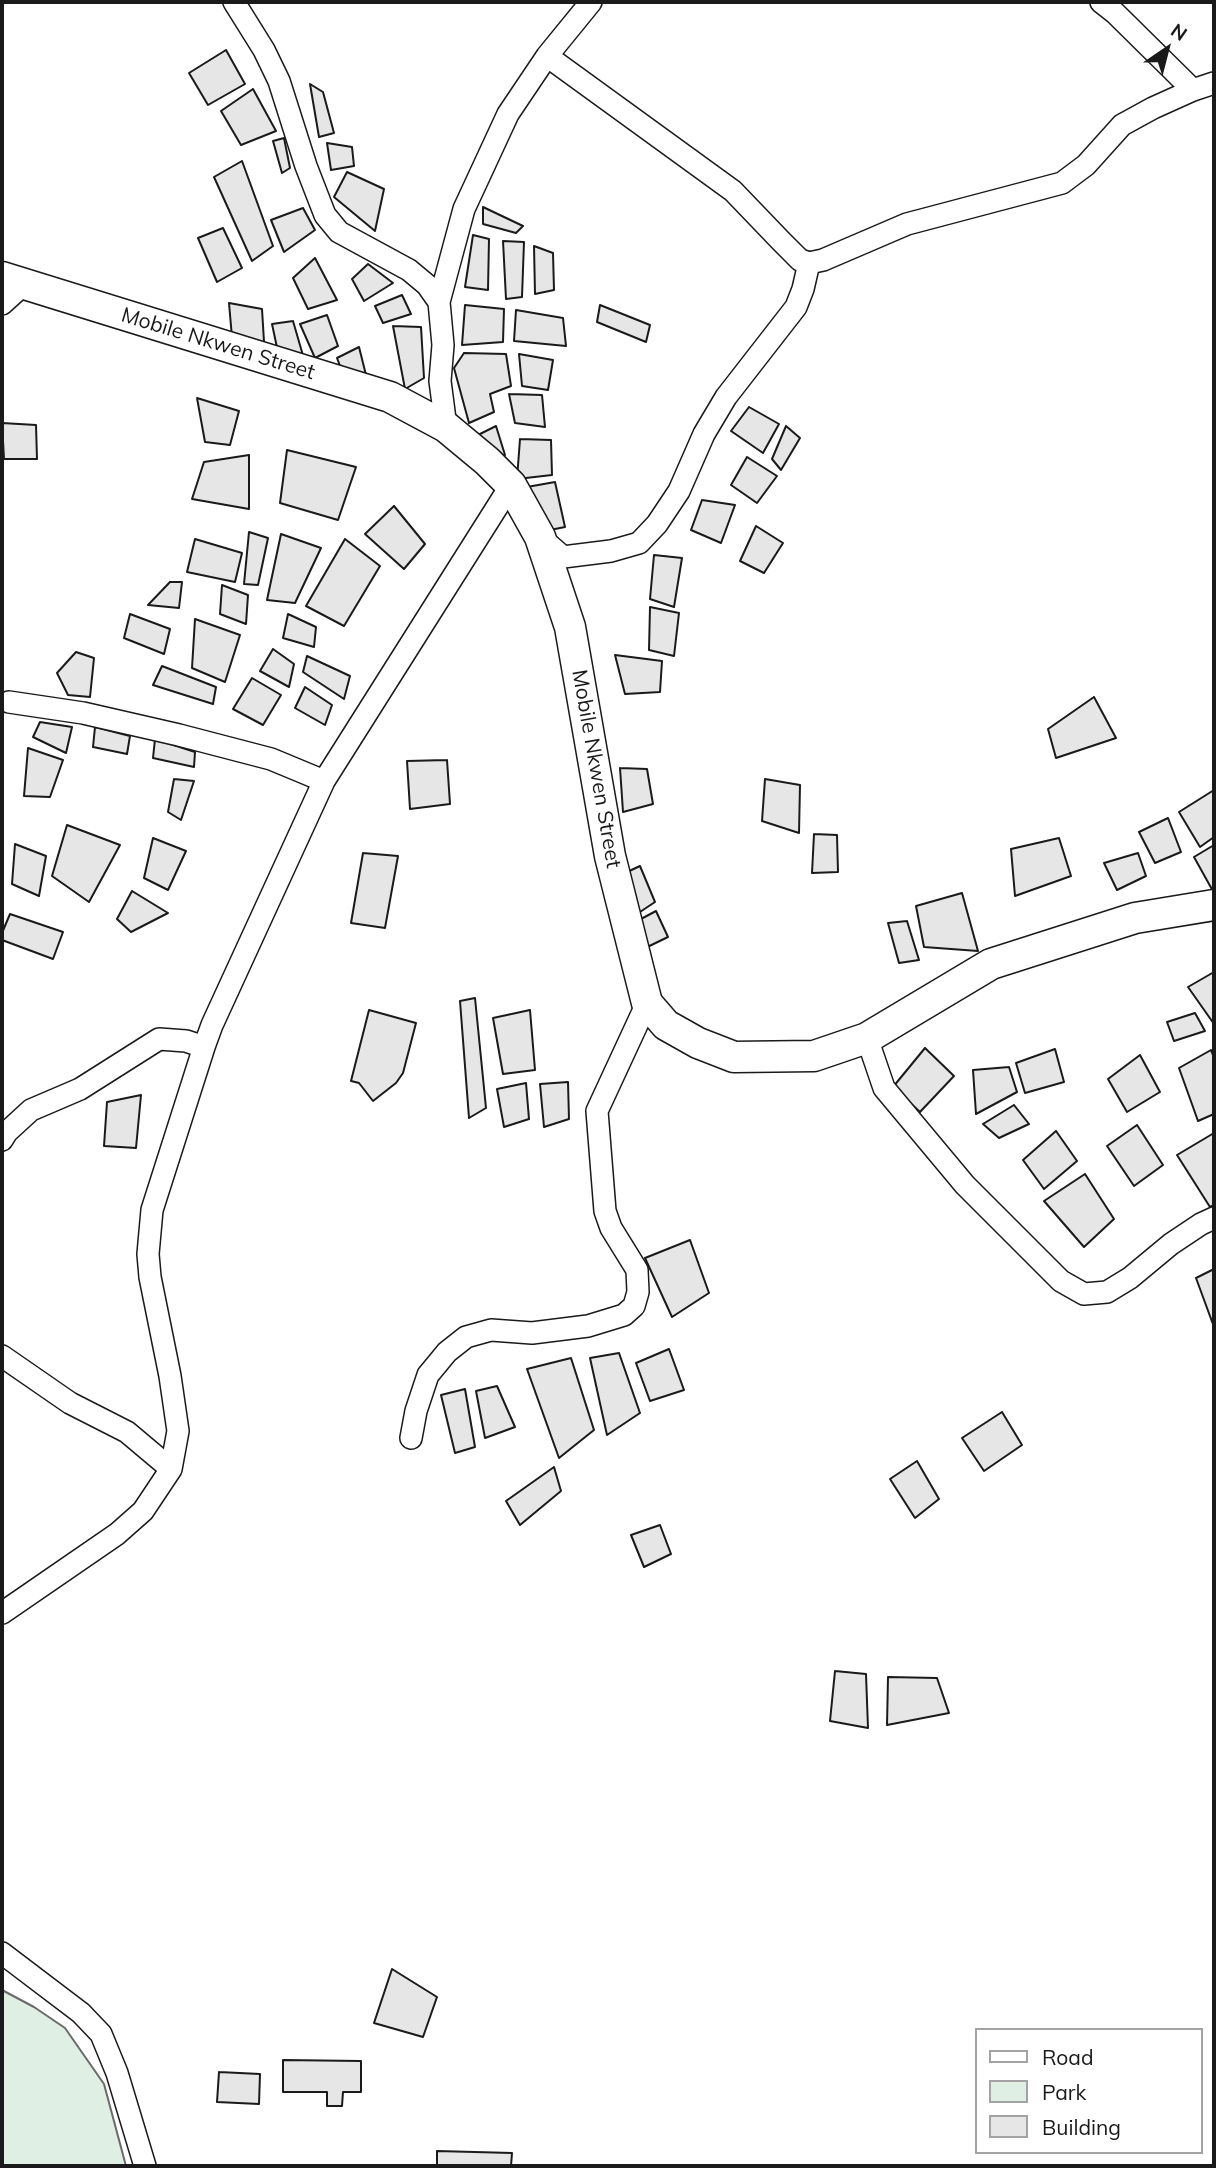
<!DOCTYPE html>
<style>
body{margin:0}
#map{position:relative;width:1216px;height:2168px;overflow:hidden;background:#fff;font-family:Mulish,sans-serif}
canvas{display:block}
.frame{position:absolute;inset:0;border:4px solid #1a1a1a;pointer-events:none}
.legend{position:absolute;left:975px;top:2028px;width:228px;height:126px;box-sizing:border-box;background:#fff;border:2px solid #a3a3a3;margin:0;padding:9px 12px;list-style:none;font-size:21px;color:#1a1a1a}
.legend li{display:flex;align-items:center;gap:14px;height:35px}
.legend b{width:35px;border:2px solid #a3a3a3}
.north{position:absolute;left:1132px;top:14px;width:70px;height:70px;-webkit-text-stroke:5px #fff;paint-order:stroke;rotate:35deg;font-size:19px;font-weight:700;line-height:28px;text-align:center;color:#1a1a1a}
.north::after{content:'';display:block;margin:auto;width:24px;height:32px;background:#1a1a1a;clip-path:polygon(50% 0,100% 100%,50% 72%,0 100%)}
</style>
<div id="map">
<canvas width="1216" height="2168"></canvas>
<div class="frame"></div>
<ul class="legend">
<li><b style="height:9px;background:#fff"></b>Road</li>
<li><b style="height:19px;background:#e0efe3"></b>Park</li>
<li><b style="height:19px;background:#e6e6e6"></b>Building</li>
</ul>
<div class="north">N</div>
</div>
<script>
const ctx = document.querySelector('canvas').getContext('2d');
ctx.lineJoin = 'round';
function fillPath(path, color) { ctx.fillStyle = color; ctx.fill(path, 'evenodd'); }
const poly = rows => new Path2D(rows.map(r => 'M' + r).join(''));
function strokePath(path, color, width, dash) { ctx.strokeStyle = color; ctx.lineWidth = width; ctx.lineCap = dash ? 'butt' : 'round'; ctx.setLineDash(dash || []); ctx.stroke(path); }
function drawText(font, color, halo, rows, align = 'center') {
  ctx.font = font + ' Mulish,sans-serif'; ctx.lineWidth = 5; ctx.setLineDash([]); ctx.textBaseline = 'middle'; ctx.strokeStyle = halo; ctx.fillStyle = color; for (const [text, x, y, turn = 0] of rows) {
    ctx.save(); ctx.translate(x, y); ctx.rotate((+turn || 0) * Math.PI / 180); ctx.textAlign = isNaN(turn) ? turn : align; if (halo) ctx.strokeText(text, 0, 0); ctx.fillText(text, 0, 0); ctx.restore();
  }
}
const green = poly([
 [2,1990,34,2007,65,2028,104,2084,126,2166,2,2166,2,1990]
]);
const building = poly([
 [226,50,245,84,208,105,189,73,226,50],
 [310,84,323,92,334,133,319,137,310,84],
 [253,89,276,131,241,145,221,111,253,89],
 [284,138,290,168,282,173,273,141,284,138],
 [327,143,352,147,354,166,331,170,327,143],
 [242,161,273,246,252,261,214,177,242,161],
 [347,172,384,189,375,231,334,197,347,172],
 [483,207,523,226,516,233,483,224,483,207],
 [303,208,315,230,284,252,271,220,303,208],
 [223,228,242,268,217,282,198,238,223,228],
 [473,235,489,239,488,290,465,287,473,235],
 [503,241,524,242,522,297,506,299,503,241],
 [534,246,553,253,554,290,535,294,534,246],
 [315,258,337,300,308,309,293,278,315,258],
 [368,264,393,283,364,301,352,279,368,264],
 [402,295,411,314,383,323,375,306,402,295],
 [229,303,262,309,265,358,233,349,229,303],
 [465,305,504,309,503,342,462,345,465,305],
 [600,305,650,325,646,342,597,322,600,305],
 [516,310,563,318,566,346,514,341,516,310],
 [327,315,338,346,315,358,300,324,327,315],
 [293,321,304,359,279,357,272,324,293,321],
 [393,326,421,327,424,378,405,389,393,326],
 [359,347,367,379,348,387,337,358,359,347],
 [464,353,506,354,511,386,490,394,494,412,469,423,454,368,464,353],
 [519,354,553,360,548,390,522,386,519,354],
 [509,394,542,395,545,427,515,423,509,394],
 [197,398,239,411,230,445,205,442,197,398],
 [749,407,779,424,763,453,731,431,749,407],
 [2,423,36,425,37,459,4,459,2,423],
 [496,426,505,455,482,461,474,437,496,426],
 [786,426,800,438,781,470,772,459,786,426],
 [520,439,551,440,552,475,517,479,520,439],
 [287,450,356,467,338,520,280,503,287,450],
 [249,455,249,509,192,499,204,462,249,455],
 [747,457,777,476,757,503,731,485,747,457],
 [555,482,565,527,535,533,527,487,555,482],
 [702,500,735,505,721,543,691,530,702,500],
 [394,506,425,544,404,569,365,534,394,506],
 [756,526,783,543,764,573,740,561,756,526],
 [249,532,268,538,258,585,244,584,249,532],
 [281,534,321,548,295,603,267,600,281,534],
 [195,539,242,553,235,582,187,572,195,539],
 [345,539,380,566,344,626,306,606,345,539],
 [654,555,682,558,674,607,650,599,654,555],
 [170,582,182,582,179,608,148,605,170,582],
 [222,585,248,595,246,624,220,614,222,585],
 [650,607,679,613,674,656,649,650,650,607],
 [130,614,170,629,164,654,124,638,130,614],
 [288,614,316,627,314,647,283,638,288,614],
 [195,619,240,635,225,682,192,668,195,619],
 [273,649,294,664,289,687,260,671,273,649],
 [76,652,94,658,90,697,68,695,57,673,76,652],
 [615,655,662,661,660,692,625,694,615,655],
 [307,656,350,676,344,699,303,672,307,656],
 [162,666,216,687,213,704,153,685,162,666],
 [252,678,281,695,263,725,233,709,252,678],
 [305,687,332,705,325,725,295,708,305,687],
 [1094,697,1116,738,1056,758,1048,729,1094,697],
 [40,722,72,727,66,753,33,737,40,722],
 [95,727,130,736,127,754,93,747,95,727],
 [155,739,195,752,194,767,153,758,155,739],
 [28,748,63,760,50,797,24,796,28,748],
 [447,760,450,804,410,809,407,761,447,760],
 [620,768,647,769,653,804,623,812,620,768],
 [174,779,194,781,181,820,168,812,174,779],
 [765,779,800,785,799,833,762,821,765,779],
 [1214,790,1214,837,1200,847,1179,812,1214,790],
 [1168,818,1181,852,1155,863,1139,832,1168,818],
 [67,825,120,845,89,902,52,876,67,825],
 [814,834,837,835,838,872,812,873,814,834],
 [153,838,186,851,168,890,144,878,153,838],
 [1059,838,1071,876,1015,896,1011,849,1059,838],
 [15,844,46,856,39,896,12,884,15,844],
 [1214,845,1214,893,1194,857,1214,845],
 [363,853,398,856,385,928,351,923,363,853],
 [1138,853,1146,876,1117,890,1104,863,1138,853],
 [640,866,655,902,628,920,608,881,640,866],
 [132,891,168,913,131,932,117,919,132,891],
 [962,893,978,951,924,947,916,906,962,893],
 [656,911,668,937,637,952,624,928,656,911],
 [10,914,63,932,53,959,2,940,2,933,10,914],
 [907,921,919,960,899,963,888,923,907,921],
 [1214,972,1214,1024,1188,987,1214,972],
 [475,998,486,1108,469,1118,460,1001,475,998],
 [369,1010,416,1023,403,1073,396,1083,373,1101,359,1083,351,1081,369,1010],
 [530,1010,535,1070,503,1074,493,1018,530,1010],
 [1195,1013,1205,1031,1174,1041,1167,1022,1195,1013],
 [925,1048,954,1076,920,1112,893,1087,925,1048],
 [1055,1049,1064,1082,1025,1093,1016,1063,1055,1049],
 [1211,1050,1214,1058,1214,1114,1198,1121,1179,1068,1211,1050],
 [1140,1055,1160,1092,1127,1112,1108,1079,1140,1055],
 [1009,1067,1017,1092,976,1114,973,1070,1009,1067],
 [568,1082,569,1119,544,1127,540,1084,568,1082],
 [526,1083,529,1119,504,1127,497,1089,526,1083],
 [141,1095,136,1148,104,1146,107,1102,141,1095],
 [1014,1105,1029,1124,999,1138,983,1124,1014,1105],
 [1137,1125,1163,1165,1134,1186,1107,1146,1137,1125],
 [1056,1131,1077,1161,1044,1189,1023,1160,1056,1131],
 [1214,1133,1214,1205,1210,1207,1177,1155,1214,1133],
 [1085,1174,1114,1219,1084,1247,1044,1201,1085,1174],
 [690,1240,709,1293,672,1317,645,1258,690,1240],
 [1214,1269,1214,1327,1196,1278,1214,1269],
 [669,1349,684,1390,650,1401,636,1363,669,1349],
 [619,1353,640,1413,607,1435,590,1358,619,1353],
 [571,1358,594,1430,559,1458,527,1369,571,1358],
 [497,1386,515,1427,485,1438,476,1391,497,1386],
 [465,1389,475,1447,455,1453,441,1395,465,1389],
 [1002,1412,1022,1445,984,1471,962,1438,1002,1412],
 [917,1461,939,1499,915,1518,890,1479,917,1461],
 [554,1467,561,1491,520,1525,506,1501,554,1467],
 [660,1525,671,1554,644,1567,631,1535,660,1525],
 [835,1671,866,1674,868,1728,830,1721,835,1671],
 [888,1677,937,1678,949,1713,887,1725,888,1677],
 [392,1969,437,1997,423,2037,374,2023,392,1969],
 [283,2060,361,2061,361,2092,343,2092,342,2106,327,2106,327,2092,283,2092,283,2060],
 [219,2072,260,2074,259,2104,217,2102,219,2072],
 [437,2151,512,2153,511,2166,437,2166,437,2151]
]);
const minor = poly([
 [234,2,264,50,279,81,306,166,325,215,339,232,409,270,427,285,439,302,443,345,440,381,446,427],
 [1101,2,1115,13,1193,90],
 [547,56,733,191,781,241,800,260,809,263,823,260,907,224,1062,183,1086,165,1122,125,1153,108,1193,90,1214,83],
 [439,302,464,209,508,114,547,56,591,2],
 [2,304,23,285],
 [540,537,563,557,611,551,639,543,657,524,679,491,704,434,726,397,796,307,803,289,809,263],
 [9,702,83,713,179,735,271,759,324,781],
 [867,1038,884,1088,965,1185,1061,1281,1084,1294,1107,1292,1130,1278,1171,1244,1201,1224,1214,1218],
 [2,1140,7,1132,31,1110,80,1089,159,1039,186,1041,204,1047],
 [2,1356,70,1403,127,1432,171,1469],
 [411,1438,416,1411,428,1375,447,1352,466,1337,491,1330,532,1333,588,1326,624,1315,634,1306,638,1292,637,1270,611,1228,605,1211,597,1111,647,1003],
 [2,1613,117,1534,143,1511,171,1469,178,1431,170,1376,150,1277,148,1254,152,1210,204,1047,212,1025,324,781,511,485],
 [2,1953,81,2013,101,2034,117,2073,145,2166]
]);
const highway = poly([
 [2,277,390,397,446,427,487,461,511,485,540,537,570,627,610,856,647,1003,666,1025,698,1043,734,1057,814,1056,867,1038,991,964,1135,918,1214,905]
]);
const streetNames = [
 ["Mobile Nkwen Street",218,344,17],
 ["Mobile Nkwen Street",596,769,80]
];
fillPath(green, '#e0efe3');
strokePath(green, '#6a6a6a', 2);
fillPath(building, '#e6e6e6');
strokePath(building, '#1a1a1a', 2);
strokePath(minor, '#1a1a1a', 24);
strokePath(highway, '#1a1a1a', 33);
strokePath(minor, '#fff', 21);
strokePath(highway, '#fff', 30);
drawText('21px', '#1a1a1a', '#fff', streetNames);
</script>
